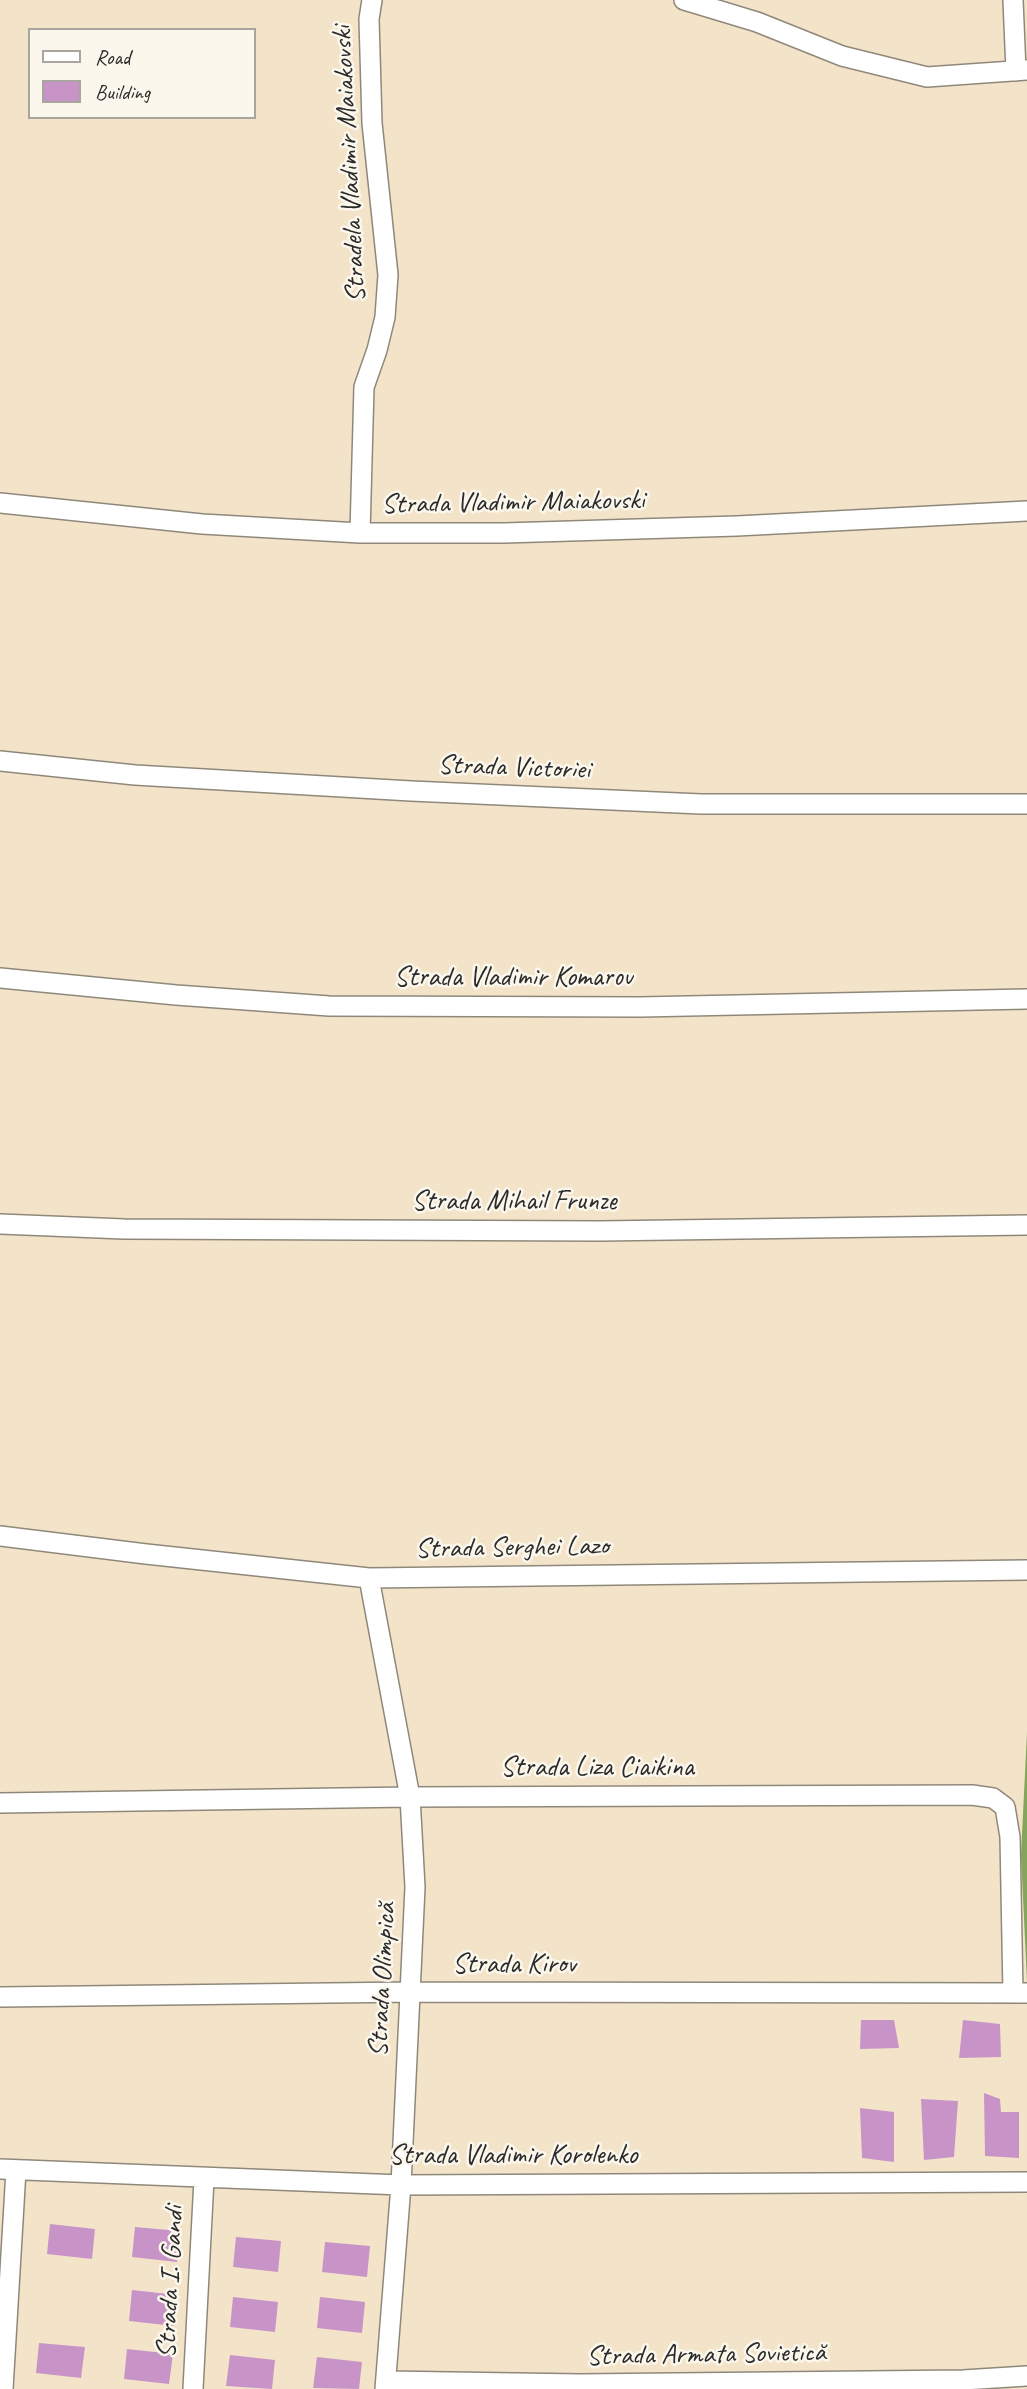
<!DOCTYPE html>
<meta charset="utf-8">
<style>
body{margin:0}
#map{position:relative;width:1027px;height:2389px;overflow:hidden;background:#f3e4c9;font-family:Caveat,sans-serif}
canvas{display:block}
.legend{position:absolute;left:28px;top:28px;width:228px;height:91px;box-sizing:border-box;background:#fbf7ec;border:2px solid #a8a59f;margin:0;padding:9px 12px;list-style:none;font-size:21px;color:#2b2b2b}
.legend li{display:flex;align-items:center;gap:14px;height:35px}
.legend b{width:35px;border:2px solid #a8a59f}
</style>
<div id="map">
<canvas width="1027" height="2389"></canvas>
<ul class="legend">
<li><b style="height:9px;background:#fff"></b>Road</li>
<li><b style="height:19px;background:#c894c8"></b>Building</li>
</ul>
</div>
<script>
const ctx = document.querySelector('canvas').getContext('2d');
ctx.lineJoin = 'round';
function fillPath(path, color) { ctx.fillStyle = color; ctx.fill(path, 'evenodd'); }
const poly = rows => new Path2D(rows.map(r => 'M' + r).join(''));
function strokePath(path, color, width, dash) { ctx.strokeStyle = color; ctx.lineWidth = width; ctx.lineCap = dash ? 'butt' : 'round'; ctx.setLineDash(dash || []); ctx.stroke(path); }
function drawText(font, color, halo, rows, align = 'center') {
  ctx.font = font + ' Caveat,sans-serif'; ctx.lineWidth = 5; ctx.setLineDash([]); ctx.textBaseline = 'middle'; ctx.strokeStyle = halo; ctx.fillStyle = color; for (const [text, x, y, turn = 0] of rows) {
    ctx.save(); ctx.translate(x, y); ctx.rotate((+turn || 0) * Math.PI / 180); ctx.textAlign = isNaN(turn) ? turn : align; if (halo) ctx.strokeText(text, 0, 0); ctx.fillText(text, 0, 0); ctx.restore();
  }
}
const forest = poly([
 [1027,1732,1027,1982,1021,1855]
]);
const building = poly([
 [861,2020,894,2020,899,2048,860,2049],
 [963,2020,1000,2024,1001,2057,959,2058],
 [984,2093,1000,2099,1001,2112,1019,2112,1019,2158,985,2156],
 [921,2099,958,2101,954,2157,924,2160],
 [860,2108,894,2112,894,2162,862,2158],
 [50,2224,95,2229,92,2259,47,2254],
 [135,2227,180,2231,177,2262,132,2257],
 [236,2237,281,2241,278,2272,233,2267],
 [325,2242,370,2246,367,2277,322,2272],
 [132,2290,177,2295,174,2326,129,2321],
 [233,2297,278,2302,275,2332,230,2327],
 [320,2297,365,2302,362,2333,317,2328],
 [39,2343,85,2347,81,2378,36,2373],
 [127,2349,173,2354,169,2384,124,2379],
 [230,2355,275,2360,272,2389,226,2386],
 [317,2357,362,2362,359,2389,313,2388]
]);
const street = poly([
 [684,0,757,22,842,56,927,77,1027,70],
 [1013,0,1016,71],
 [0,503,202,524,360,533,504,533,737,526,1027,511],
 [360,533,364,387,377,350,385,317,388,275,372,123,369,19,372,0],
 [0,761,135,775,411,791,701,804,1027,804],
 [0,978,176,995,329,1006,640,1007,1027,999],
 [0,1224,124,1229,600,1231,1027,1225],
 [0,1536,146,1554,369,1578,1027,1570],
 [369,1578,410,1797,415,1887,401,2185,385,2389],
 [0,1803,410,1797,972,1795,993,1798,1005,1807,1010,1837,1013,1993],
 [0,1997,411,1992,1027,1993],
 [0,2169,401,2185,1027,2182],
 [386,2381,580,2384,963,2380,1027,2376],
 [3,2389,16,2170],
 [193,2389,204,2179]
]);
const streetNames = [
 ["Stradela Vladimir Maiakovski",350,164,-93],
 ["Strada Vladimir Maiakovski",513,503,-1],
 ["Strada Victoriei",514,768,2],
 ["Strada Vladimir Komarov",513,978],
 ["Strada Mihail Frunze",514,1202],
 ["Strada Serghei Lazo",512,1548,-1],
 ["Strada Liza Ciaikina",597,1768],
 ["Strada Kirov",514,1965],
 ["Strada Olimpică",383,1980,-87],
 ["Strada Vladimir Korolenko",513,2156],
 ["Strada I. Gandi",171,2282,-87],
 ["Strada Armata Sovietică",706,2355,-1]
];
fillPath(forest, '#84a55a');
fillPath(building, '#c894c8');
strokePath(street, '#8f887a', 22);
strokePath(street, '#fff', 19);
drawText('28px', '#2b2b2b', '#fbf7ec', streetNames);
</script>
